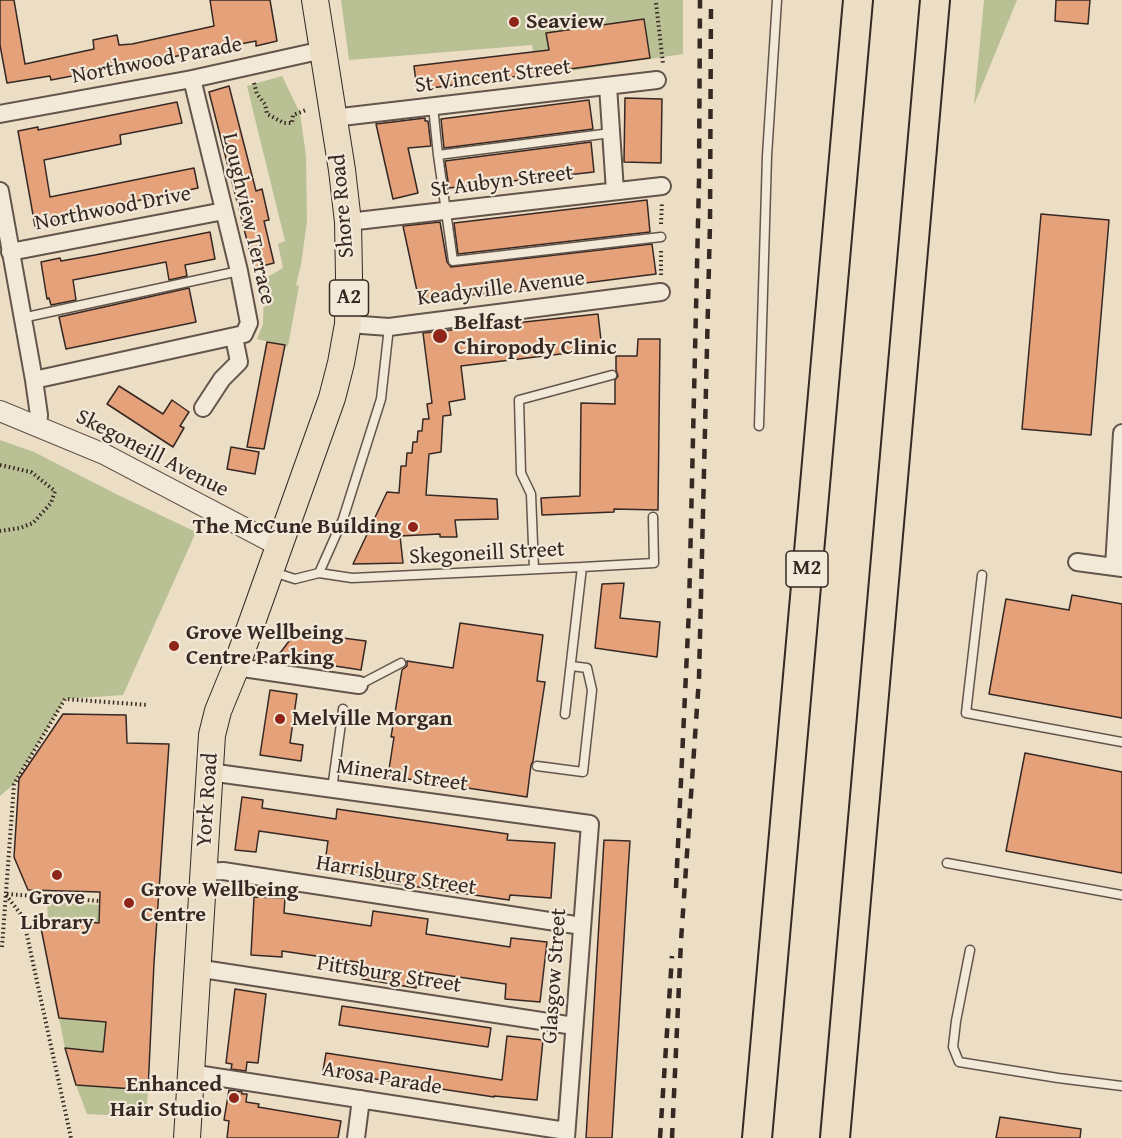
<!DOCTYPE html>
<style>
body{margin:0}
canvas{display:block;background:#ecddc5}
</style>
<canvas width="1122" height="1138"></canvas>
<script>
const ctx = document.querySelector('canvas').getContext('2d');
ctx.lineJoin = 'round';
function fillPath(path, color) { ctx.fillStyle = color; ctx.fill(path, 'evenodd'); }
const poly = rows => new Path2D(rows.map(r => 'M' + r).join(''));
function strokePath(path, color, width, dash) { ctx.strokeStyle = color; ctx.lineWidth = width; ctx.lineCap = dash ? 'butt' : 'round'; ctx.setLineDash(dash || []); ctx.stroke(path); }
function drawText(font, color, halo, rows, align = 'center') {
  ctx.font = font + ' "Gentium Book Plus",serif'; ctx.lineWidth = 4.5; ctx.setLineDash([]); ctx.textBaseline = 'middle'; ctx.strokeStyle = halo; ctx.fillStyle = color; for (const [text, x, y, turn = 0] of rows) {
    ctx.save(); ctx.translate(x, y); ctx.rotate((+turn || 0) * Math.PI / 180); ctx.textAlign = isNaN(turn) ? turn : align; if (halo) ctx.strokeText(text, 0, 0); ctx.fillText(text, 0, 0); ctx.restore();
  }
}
const green = poly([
 [341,0,683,0,683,54,537,76,532,45,349,60],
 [984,0,1017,0,974,105],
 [282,76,300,113,306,156,307,221,301,265,296,285,299,286,288,346,257,339,263,324,264,279,283,268,278,244,285,241,247,86],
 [0,440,34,452,118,495,196,532,123,695,65,699,14,784,0,796],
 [47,902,99,905,99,923,48,919],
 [59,1018,106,1022,103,1052,65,1048],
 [76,1085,148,1090,146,1117,87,1114]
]);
const building = poly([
 [0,0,14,0,25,64,94,49,93,40,117,35,119,45,132,44,214,26,210,0,270,0,277,41,256,46,256,41,51,80,50,76,7,83,0,45,0,0],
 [1056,0,1090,0,1088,24,1055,21,1056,0],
 [644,19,650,58,417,90,414,66,549,50,546,33,644,19],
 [229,86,256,191,262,189,269,220,264,221,274,263,254,268,209,92,229,86],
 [625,98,662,99,661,163,624,162,625,98],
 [589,100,593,129,444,148,441,119,589,100],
 [177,102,182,123,120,135,121,144,44,160,50,197,194,168,198,188,54,218,55,222,35,226,18,131,38,127,38,130,177,102],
 [425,118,425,121,428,121,431,146,408,148,418,193,393,199,376,124,425,118],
 [591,142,594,172,449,188,445,161,591,142],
 [647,200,650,232,458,254,454,223,647,200],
 [1041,214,1109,220,1091,435,1022,429,1041,214],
 [440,222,447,262,451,267,652,244,656,274,538,289,461,296,420,305,403,226,440,222],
 [210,232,215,259,185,265,187,276,169,280,166,262,73,280,76,300,51,305,49,298,47,299,41,262,60,258,61,261,95,255,210,232],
 [189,288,196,322,66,349,59,317,189,288],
 [598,314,602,349,461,366,465,399,449,402,451,415,443,416,441,452,429,454,426,495,497,499,498,519,455,520,457,537,440,537,440,534,400,536,403,563,353,564,387,492,399,493,401,466,406,466,407,453,412,453,413,442,417,442,418,431,422,431,423,419,429,419,427,404,432,403,423,333,598,314],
 [638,339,660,339,658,510,614,509,614,512,542,515,541,498,580,496,581,403,615,404,615,380,618,376,616,370,616,356,637,356,638,339],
 [267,342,285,345,264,449,247,447,267,342],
 [119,386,163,414,172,400,189,412,180,426,184,428,173,447,107,404,119,386],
 [231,447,259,452,255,474,227,469,231,447],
 [624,583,620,618,660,622,657,657,595,648,602,584,624,583],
 [1072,595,1122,604,1122,718,989,694,1006,599,1069,610,1072,595],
 [460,623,543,635,537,681,545,682,533,761,531,765,527,797,388,776,394,737,391,737,402,670,407,666,407,661,453,668,460,623],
 [296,632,366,641,361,670,277,657,296,632],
 [270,690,297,694,290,743,303,745,301,761,260,755,270,690],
 [63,714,126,715,127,743,169,744,154,963,148,1090,76,1085,65,1048,103,1052,106,1022,59,1018,39,918,99,923,100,892,28,890,14,857,19,779,63,714],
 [1025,753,1122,772,1122,873,1006,851,1025,753],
 [242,797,263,800,262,808,336,819,337,809,508,834,507,840,555,843,551,898,510,895,509,900,398,884,324,870,328,841,259,831,256,852,235,850,242,797],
 [604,840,630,841,628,871,612,1138,586,1138,604,840],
 [254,897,285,898,284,913,371,926,373,911,428,919,426,934,510,947,511,938,547,942,540,1002,505,999,506,984,418,971,416,988,362,979,364,963,282,951,282,957,251,955,254,897],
 [235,989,266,994,258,1063,247,1062,246,1071,231,1069,232,1064,226,1063,235,989],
 [342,1006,491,1028,488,1047,339,1025,342,1006],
 [507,1036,543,1040,537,1100,494,1096,494,1097,323,1071,326,1053,502,1080,507,1036],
 [229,1090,242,1092,242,1094,247,1094,246,1102,259,1104,258,1107,341,1121,338,1138,227,1138,229,1121,224,1120,229,1090],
 [1000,1117,1081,1129,1080,1138,996,1138,1000,1117]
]);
const path = poly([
 [656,3,663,64],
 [254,83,257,94,265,104,267,114,284,123,292,123,293,115,306,110],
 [661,224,662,202],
 [661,275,661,250],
 [0,465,31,472,55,491,51,503,33,523,20,528,0,531],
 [7,894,99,901],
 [6,895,23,917,71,1138],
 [2,947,14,784,65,699,148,705]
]);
const service = poly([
 [433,106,438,155],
 [611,133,438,155,453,261,661,237],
 [22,318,239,271],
 [759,426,767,156,777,0],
 [582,567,654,563,653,517],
 [534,569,531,494,521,473,519,400,612,375],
 [273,572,295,579,319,573,343,519,381,399,389,327],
 [319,573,352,578,582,567,565,714],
 [982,575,966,713,1122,742],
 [359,685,401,663],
 [537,766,583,772,592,690,587,668,571,666],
 [332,789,343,709],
 [947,863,1122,895],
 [970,950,956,1021,953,1047,959,1062,1058,1078,1122,1086]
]);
const minor = poly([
 [608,86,615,191],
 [0,114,192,79,323,50],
 [333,118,657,80],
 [0,191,34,380,39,415,38,427],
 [348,222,662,186],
 [10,252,224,211],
 [348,324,389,327,661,292],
 [34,380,244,334,249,323,239,271,192,79],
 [203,408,222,379,239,362,234,337],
 [1077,562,1122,568],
 [1114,567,1122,433],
 [236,667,359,685],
 [209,772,590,824,566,1138],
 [203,872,223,871,582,926],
 [196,970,209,970,574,1026],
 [190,1073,566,1131],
 [356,1138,361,1099]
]);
const tertiary = poly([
 [0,411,104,454,279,546]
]);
const primary = poly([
 [187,1138,212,735,218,711,236,667,332,398,341,363,348,324,349,276,348,222,342,170,315,0]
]);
const motorway = poly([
 [757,1138,858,0],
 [835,1138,935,0]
]);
const rail = poly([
 [676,888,689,609,699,181,700,0],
 [660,1138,672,956],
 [672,1138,681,941,699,678,710,223,711,0]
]);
const markers = [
 [514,22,6,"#8f2418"],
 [440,336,8,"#8f2418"],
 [413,527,6,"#8f2418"],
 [174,646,6,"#8f2418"],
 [280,719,6,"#8f2418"],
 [57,875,6,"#8f2418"],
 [129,903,6,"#8f2418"],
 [234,1098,6,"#8f2418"]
];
const shields = [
 [349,298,39],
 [807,569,42]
];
const shieldNames = [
 ["A2",349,298],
 ["M2",807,569]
];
const poiNames = [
 ["Seaview",526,22],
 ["Belfast",454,323],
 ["Chiropody Clinic",454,348],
 ["The McCune Building",401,527,"right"],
 ["Grove Wellbeing",186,633],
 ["Centre Parking",186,658],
 ["Melville Morgan",292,719],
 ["Grove Wellbeing",141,890],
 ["Centre",141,915],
 ["Grove",57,898,"center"],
 ["Library",57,923,"center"],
 ["Enhanced",222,1085,"right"],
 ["Hair Studio",222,1110,"right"]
];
const streetNames = [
 ["Northwood Parade",157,61,-11],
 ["St Vincent Street",493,77,-7],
 ["St Aubyn Street",502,182,-7],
 ["Shore Road",343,206,-95],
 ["Northwood Drive",113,209,-11],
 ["Loughview Terrace",248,219,77],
 ["Keadyville Avenue",501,289,-7],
 ["Skegoneill Avenue",152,454,27],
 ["Skegoneill Street",487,554,-3],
 ["Mineral Street",402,776,8],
 ["York Road",208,800,-86],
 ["Harrisburg Street",396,876,9],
 ["Pittsburg Street",389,975,9],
 ["Glasgow Street",555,976,-86],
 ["Arosa Parade",382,1079,9]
];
fillPath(green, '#b9c094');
fillPath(building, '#e4a17a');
strokePath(building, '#372823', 1.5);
strokePath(service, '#64554c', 11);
strokePath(minor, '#64554c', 20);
strokePath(tertiary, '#64554c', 22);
strokePath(primary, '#372823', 28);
strokePath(motorway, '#372823', 32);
strokePath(path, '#372823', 4, [1.5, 3]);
strokePath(service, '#f3e9d9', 8);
strokePath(minor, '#f3e9d9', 16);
strokePath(tertiary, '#f3e9d9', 20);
strokePath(primary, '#ecddc5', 26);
strokePath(motorway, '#ecddc5', 28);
strokePath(rail, '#372823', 4.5, [10, 10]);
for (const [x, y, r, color] of markers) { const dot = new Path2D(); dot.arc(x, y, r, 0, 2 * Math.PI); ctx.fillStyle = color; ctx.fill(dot); strokePath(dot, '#f3e9d9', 2); }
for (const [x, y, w] of shields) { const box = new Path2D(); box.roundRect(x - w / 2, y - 18, w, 36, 4.5); ctx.fillStyle = '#f3e9d9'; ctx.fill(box); strokePath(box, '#372823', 1.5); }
drawText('bold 21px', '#372823', null, shieldNames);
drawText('bold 22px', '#372823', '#f3e9d9', poiNames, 'left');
drawText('22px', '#372823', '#f3e9d9', streetNames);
</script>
